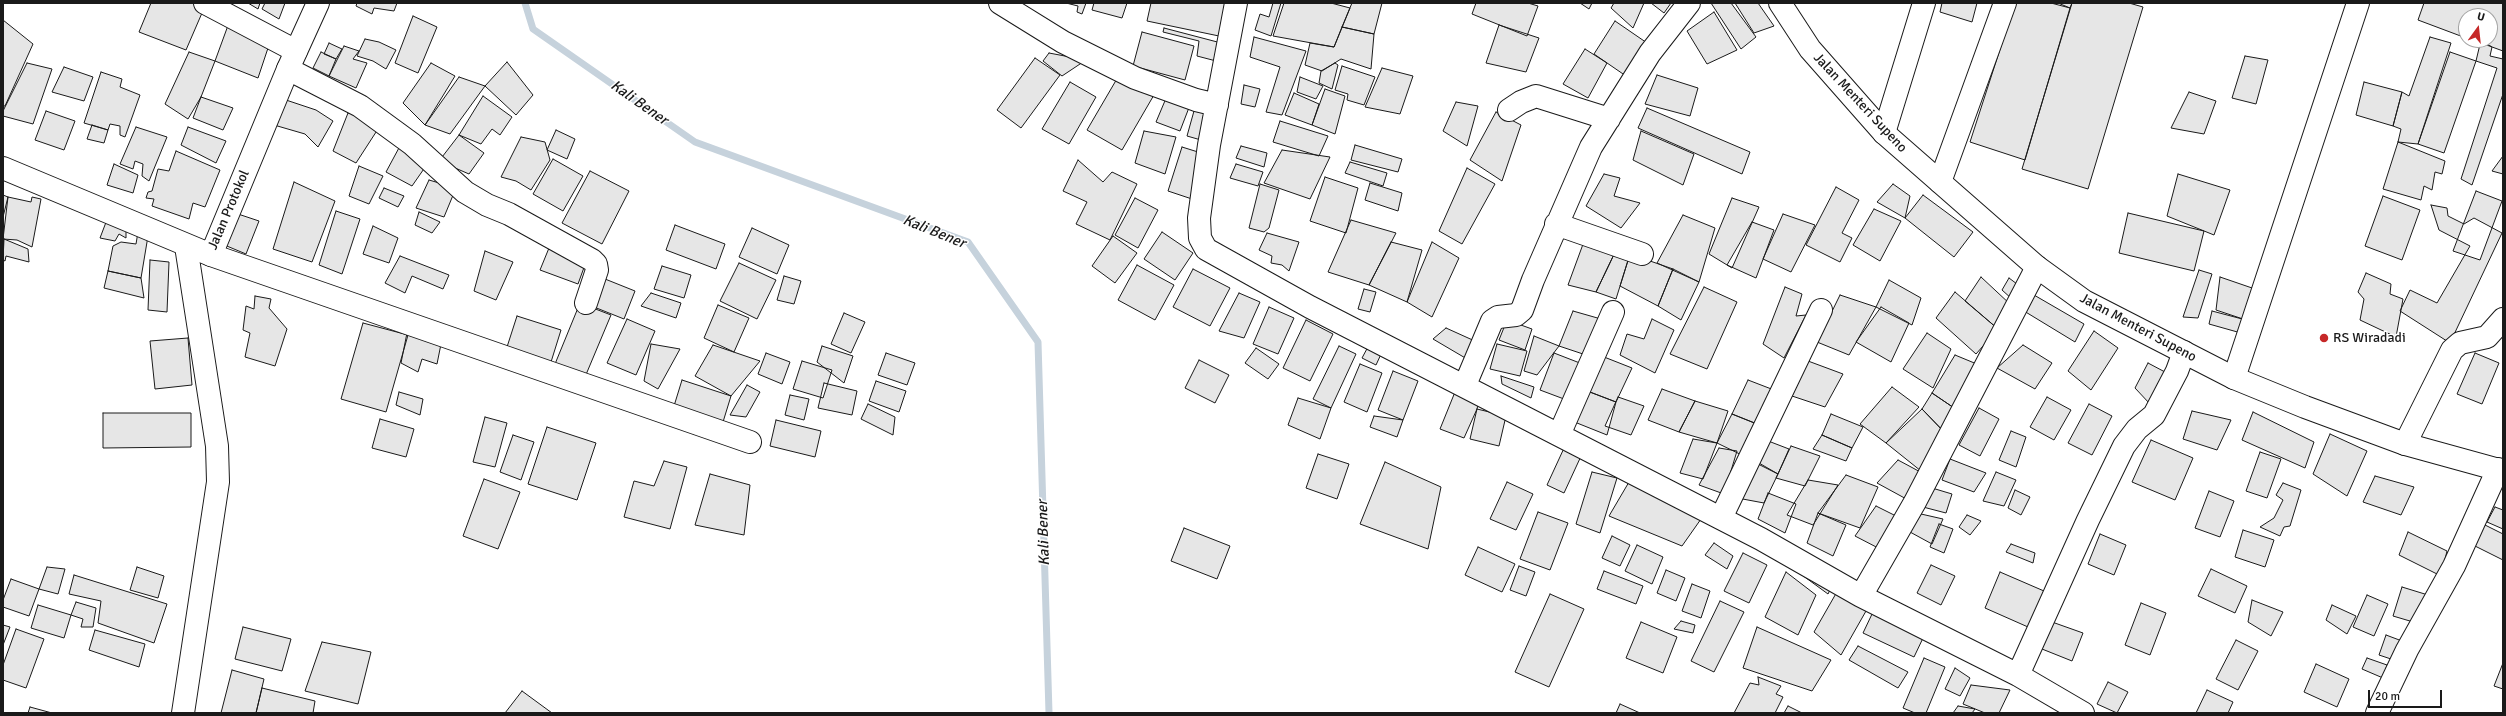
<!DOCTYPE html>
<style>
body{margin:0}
#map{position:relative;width:2506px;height:716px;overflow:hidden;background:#fff;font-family:Signika,sans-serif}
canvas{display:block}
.frame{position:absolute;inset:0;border:4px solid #1a1a1a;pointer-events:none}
.north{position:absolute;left:2458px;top:8px;width:40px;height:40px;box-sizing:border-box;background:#fff;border:1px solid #a3a3a3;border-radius:50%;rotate:15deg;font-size:11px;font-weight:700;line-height:16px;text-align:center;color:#1a1a1a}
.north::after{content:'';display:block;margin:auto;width:14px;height:18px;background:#c62828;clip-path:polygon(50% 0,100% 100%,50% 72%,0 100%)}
.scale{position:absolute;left:2368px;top:690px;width:74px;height:18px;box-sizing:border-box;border:2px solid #1a1a1a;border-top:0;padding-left:5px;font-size:12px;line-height:14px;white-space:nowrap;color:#1a1a1a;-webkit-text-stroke:3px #fff;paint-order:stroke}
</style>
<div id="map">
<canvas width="2506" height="716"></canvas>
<div class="frame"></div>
<div class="north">U</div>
<div class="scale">20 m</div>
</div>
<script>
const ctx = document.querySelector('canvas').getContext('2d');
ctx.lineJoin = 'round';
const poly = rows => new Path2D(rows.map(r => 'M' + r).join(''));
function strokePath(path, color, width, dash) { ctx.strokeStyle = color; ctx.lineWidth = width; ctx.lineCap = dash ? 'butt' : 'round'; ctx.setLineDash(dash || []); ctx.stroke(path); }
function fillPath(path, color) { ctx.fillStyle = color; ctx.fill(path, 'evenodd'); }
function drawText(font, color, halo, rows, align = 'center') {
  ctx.font = font + ' Signika,sans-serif'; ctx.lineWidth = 3; ctx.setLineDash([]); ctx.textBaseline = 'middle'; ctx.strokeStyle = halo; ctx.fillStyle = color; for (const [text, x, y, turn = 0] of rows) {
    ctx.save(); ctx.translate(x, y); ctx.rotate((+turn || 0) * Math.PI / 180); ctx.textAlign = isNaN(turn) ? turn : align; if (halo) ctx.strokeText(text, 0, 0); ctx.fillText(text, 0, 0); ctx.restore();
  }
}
const stream = poly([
 [525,3,533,29,695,142,968,242,1038,342,1049,713]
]);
const building = poly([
 [151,3,197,3,205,6,186,50,139,32,151,3],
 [248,3,260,3,258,9,248,3],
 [265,3,285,3,279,19,262,9,265,3],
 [357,3,397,3,394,11,374,8,372,14,356,6,357,3],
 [1066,3,1086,3,1082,14,1077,12,1078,6,1066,3],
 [1094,3,1127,3,1122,18,1092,10,1094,3],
 [1151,3,1225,3,1219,36,1147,21,1151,3],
 [1273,3,1281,3,1271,36,1255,30,1260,14,1269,17,1273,3],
 [1284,3,1331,3,1350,8,1334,47,1273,36,1284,3],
 [1352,3,1382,3,1374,34,1342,27,1352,3],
 [1476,3,1528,3,1538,6,1527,36,1472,14,1476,3],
 [1580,3,1592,3,1589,9,1580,3],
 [1614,3,1644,3,1633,28,1611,8,1614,3],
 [1651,3,1671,3,1664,13,1651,3],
 [1711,3,1731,3,1756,37,1741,49,1711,3],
 [1735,3,1758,3,1774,26,1754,33,1735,3],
 [1942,3,1977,3,1972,22,1940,12,1942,3],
 [2015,3,2051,3,2070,8,2025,160,1970,142,2015,3],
 [2058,3,2072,3,2070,8,2058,3],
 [2072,3,2129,3,2143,7,2088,189,2022,169,2072,3],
 [2424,3,2503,3,2503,51,2473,40,2490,40,2490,16,2466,16,2466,38,2418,20,2424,3],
 [1714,12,1737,50,1707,64,1687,31,1714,12],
 [413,16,437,27,418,73,395,63,413,16],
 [3,20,33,44,5,106,3,106,3,20],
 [230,20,271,39,258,78,215,61,230,20],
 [1615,21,1650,45,1626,76,1594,54,1615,21],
 [1499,25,1539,38,1526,72,1486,63,1499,25],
 [1342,27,1374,34,1371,69,1341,59,1322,71,1305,65,1310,43,1334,47,1342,27],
 [1164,28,1225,44,1220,62,1197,56,1199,41,1163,32,1164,28],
 [1142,32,1194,46,1185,80,1133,66,1142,32],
 [1254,37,1306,51,1282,115,1266,112,1280,67,1250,57,1254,37],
 [2430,37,2451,43,2418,144,2398,142,2401,129,2393,126,2402,92,2409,96,2430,37],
 [365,39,379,42,396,50,386,69,373,61,357,56,365,39],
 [2481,40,2492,47,2490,56,2503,59,2503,94,2472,185,2461,179,2497,68,2476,61,2481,40],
 [329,43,342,49,336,59,324,54,329,43],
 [344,46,359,51,353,59,367,63,356,88,329,76,344,46],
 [1585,49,1607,63,1588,98,1563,84,1585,49],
 [189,52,215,61,201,97,188,119,165,104,189,52],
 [321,52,336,59,329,76,313,68,321,52],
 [2450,52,2476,61,2444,153,2418,144,2450,52],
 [1049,53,1086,60,1062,76,1043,61,1049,53],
 [2245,56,2268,60,2256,104,2232,98,2245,56],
 [1035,58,1060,75,1021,128,997,110,1035,58],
 [507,62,533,95,516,115,485,86,507,62],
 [27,63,52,69,33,124,3,116,3,111,27,63],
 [431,63,455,76,425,125,403,103,431,63],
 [1335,63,1338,65,1332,89,1319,83,1321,71,1335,63],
 [1342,66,1375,77,1364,105,1347,100,1348,94,1335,90,1342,66],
 [64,67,93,77,84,101,52,92,64,67],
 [1382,68,1413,76,1400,114,1365,107,1382,68],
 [101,72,122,79,120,87,140,95,125,137,120,135,120,126,110,124,108,130,84,123,101,72],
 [1657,75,1698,88,1690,116,1645,104,1657,75],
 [459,77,485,86,450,134,425,125,459,77],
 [1118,77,1158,88,1122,150,1087,130,1118,77],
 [1300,77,1323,86,1316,99,1297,92,1300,77],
 [1070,82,1096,97,1069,144,1042,129,1070,82],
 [2364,82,2402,92,2393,126,2356,115,2364,82],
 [1244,85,1260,89,1255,107,1241,104,1244,85],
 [1325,89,1345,96,1335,134,1312,125,1325,89],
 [2189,92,2216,101,2204,134,2171,128,2189,92],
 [1294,93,1319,104,1312,125,1285,115,1294,93],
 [483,96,512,117,500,135,492,129,481,144,459,135,483,96],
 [1167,96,1190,105,1180,131,1156,122,1167,96],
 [201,97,233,108,223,130,193,118,201,97],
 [286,100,316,110,333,121,318,147,305,134,274,125,286,100],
 [1456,102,1478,106,1467,146,1443,131,1456,102],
 [1647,108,1750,152,1742,174,1638,128,1647,108],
 [46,111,75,121,64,150,35,140,46,111],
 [1194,111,1208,114,1201,140,1187,136,1194,111],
 [1496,112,1521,125,1502,181,1470,160,1496,112],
 [348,113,369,117,378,129,356,163,333,151,348,113],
 [1280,121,1328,136,1319,156,1273,142,1280,121],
 [92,125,108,130,104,143,87,139,92,125],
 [136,127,167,137,149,181,142,176,143,164,135,161,133,169,120,164,136,127],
 [188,127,226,141,216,163,181,145,188,127],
 [556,130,575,139,567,159,547,150,556,130],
 [1144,131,1176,137,1165,174,1135,163,1144,131],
 [1641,131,1694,154,1683,185,1633,160,1641,131],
 [459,135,484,153,469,174,439,161,459,135],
 [521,137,545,142,550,160,531,190,516,181,501,177,521,137],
 [2398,142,2445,161,2442,174,2435,172,2432,190,2424,186,2421,200,2383,189,2398,142],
 [1355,145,1402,159,1398,172,1351,160,1355,145],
 [400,146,428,163,412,186,386,172,400,146],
 [1241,146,1267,153,1264,167,1236,158,1241,146],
 [1182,147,1198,152,1195,200,1168,191,1182,147],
 [1282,150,1330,157,1310,199,1264,183,1282,150],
 [176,151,220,170,205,207,193,203,189,219,152,206,154,199,146,198,148,192,152,191,158,169,169,171,176,151],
 [2503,156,2503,174,2492,171,2503,156],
 [553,159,583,176,563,211,533,194,553,159],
 [1078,160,1103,182,1112,172,1137,184,1110,240,1076,224,1087,202,1063,191,1078,160],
 [1350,162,1387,173,1383,186,1345,173,1350,162],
 [114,164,138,175,133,193,107,185,114,164],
 [1236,164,1263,172,1258,186,1230,178,1236,164],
 [359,166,383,176,369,204,349,196,359,166],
 [1467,168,1495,184,1462,244,1439,231,1467,168],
 [590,171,629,191,602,244,562,223,590,171],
 [1604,174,1620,178,1614,196,1640,203,1621,228,1586,206,1604,174],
 [2178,174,2230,190,2214,235,2167,216,2178,174],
 [1325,177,1358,188,1346,233,1310,221,1325,177],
 [429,180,456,188,444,217,416,208,429,180],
 [294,182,335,201,312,262,273,249,294,182],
 [1370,183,1402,193,1398,211,1365,200,1370,183],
 [1260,184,1279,190,1269,228,1264,232,1249,228,1260,184],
 [1893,184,1910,196,1905,218,1877,202,1893,184],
 [1836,187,1859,200,1842,233,1852,238,1840,262,1806,245,1836,187],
 [384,188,404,196,398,207,379,198,384,188],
 [2476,191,2502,201,2480,260,2453,251,2476,191],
 [3,195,8,197,3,217,3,195],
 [1923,195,1973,232,1954,257,1905,218,1923,195],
 [2383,196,2420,210,2402,260,2365,246,2383,196],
 [8,197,31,202,32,197,41,199,32,247,17,240,3,239,8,197],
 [1135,198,1158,210,1138,248,1115,235,1135,198],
 [1732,198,1759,207,1732,268,1709,254,1732,198],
 [2431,205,2447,208,2448,216,2464,224,2474,218,2502,233,2450,343,2400,311,2410,290,2437,303,2470,246,2439,230,2431,205],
 [1874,209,1901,221,1880,261,1853,245,1874,209],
 [336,211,360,219,342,274,319,265,336,211],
 [419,212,440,222,432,233,415,225,419,212],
 [235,213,259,221,246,254,222,244,235,213],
 [2128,213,2204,231,2194,271,2119,253,2128,213],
 [1783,214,1815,225,1791,272,1763,259,1783,214],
 [1683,215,1715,228,1699,282,1657,263,1683,215],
 [108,217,126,225,126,238,119,234,115,241,100,238,108,217],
 [1351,220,1396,233,1369,285,1328,272,1351,220],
 [1752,222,1774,230,1756,278,1727,265,1752,222],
 [675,225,725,244,716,269,666,250,675,225],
 [373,226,398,238,389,263,363,254,373,226],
 [752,228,789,245,777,274,739,257,752,228],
 [138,232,148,236,141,278,108,271,113,246,121,242,136,244,138,232],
 [1162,232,1193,253,1175,280,1144,259,1162,232],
 [1267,233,1299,242,1289,271,1282,265,1271,263,1272,256,1259,250,1267,233],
 [1113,236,1137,253,1115,283,1092,266,1113,236],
 [1586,236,1618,246,1596,292,1568,285,1586,236],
 [4,239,28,249,29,262,6,256,5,261,3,260,4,239],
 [1391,242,1422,250,1407,302,1369,285,1391,242],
 [1432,242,1459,258,1432,317,1407,302,1432,242],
 [1618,246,1630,254,1616,299,1596,292,1618,246],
 [549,248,586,262,578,284,540,270,549,248],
 [485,251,513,262,496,300,474,291,485,251],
 [1630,254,1673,269,1658,306,1620,286,1630,254],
 [400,256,449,275,443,289,412,276,405,293,385,283,400,256],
 [150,260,169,262,167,312,148,310,150,260],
 [739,263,776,280,757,319,720,301,739,263],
 [1137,265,1174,285,1155,320,1118,300,1137,265],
 [662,266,691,275,684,298,654,289,662,266],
 [1193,269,1230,288,1210,326,1173,307,1193,269],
 [1673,269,1699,282,1681,320,1658,306,1673,269],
 [2199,270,2212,274,2198,318,2183,317,2199,270],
 [108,271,141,278,144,298,104,288,108,271],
 [2366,273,2391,284,2390,294,2403,299,2396,337,2360,320,2364,299,2358,292,2366,273],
 [784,276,801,281,794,304,777,300,784,276],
 [1981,277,2011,305,1998,329,1965,301,1981,277],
 [2220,277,2255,289,2246,320,2216,310,2220,277],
 [2009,278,2021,287,2012,299,2002,290,2009,278],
 [605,279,635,291,624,319,594,307,605,279],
 [1889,280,1921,298,1912,325,1876,307,1889,280],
 [1704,287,1737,302,1707,369,1670,354,1704,287],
 [1785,287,1802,294,1796,316,1806,315,1784,358,1763,344,1785,287],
 [1364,289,1376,292,1370,312,1358,309,1364,289],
 [1955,292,1998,329,1976,354,1936,318,1955,292],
 [651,293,681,303,676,318,641,306,651,293],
 [1239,293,1260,302,1244,338,1219,331,1239,293],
 [1840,295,1876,307,1849,355,1817,342,1840,295],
 [2034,295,2084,324,2075,342,2024,311,2034,295],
 [255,296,271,299,269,308,287,329,275,366,245,357,250,333,243,330,246,306,254,309,255,296],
 [580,303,611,315,585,377,555,364,580,303],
 [718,305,749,318,734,352,704,338,718,305],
 [1269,307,1294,318,1278,354,1253,344,1269,307],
 [1881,307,1909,323,1891,362,1856,342,1881,307],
 [1573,311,1601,319,1583,354,1559,346,1573,311],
 [2212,311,2246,320,2241,333,2209,324,2212,311],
 [844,313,865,322,851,353,831,344,844,313],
 [517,316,561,330,551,362,507,347,517,316],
 [627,319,655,331,636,375,607,363,627,319],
 [1652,319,1674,330,1655,373,1620,355,1627,334,1644,339,1652,319],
 [1306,320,1333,334,1310,381,1283,368,1306,320],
 [1507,320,1532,329,1525,350,1499,340,1507,320],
 [363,323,408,335,386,412,341,399,363,323],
 [1446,328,1477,342,1467,359,1433,339,1446,328],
 [2094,331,2118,348,2091,390,2068,371,2094,331],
 [407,333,441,344,437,364,422,359,418,372,401,363,407,333],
 [1927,333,1951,349,1933,388,1903,369,1927,333],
 [1534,336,1559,346,1537,375,1524,371,1534,336],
 [188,338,192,385,155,389,150,341,188,338],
 [651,344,680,349,658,389,644,381,651,344],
 [1497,344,1527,351,1520,376,1490,369,1497,344],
 [713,345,760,361,731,396,695,376,713,345],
 [1369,345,1382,352,1376,365,1362,358,1369,345],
 [2023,345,2052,363,2035,389,1997,368,2023,345],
 [822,346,853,356,844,383,817,362,822,346],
 [1339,346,1356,354,1331,408,1313,399,1339,346],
 [1256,348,1279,364,1268,379,1245,363,1256,348],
 [766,353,790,362,782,384,758,374,766,353],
 [886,353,915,363,907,385,878,375,886,353],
 [1554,353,1585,365,1572,402,1540,390,1554,353],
 [2475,353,2499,363,2482,404,2457,394,2475,353],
 [1599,355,1632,368,1616,402,1582,389,1599,355],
 [1955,355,1984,367,1960,412,1932,393,1955,355],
 [1199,360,1229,375,1215,403,1185,388,1199,360],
 [802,361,832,370,823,398,793,389,802,361],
 [1808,361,1843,374,1825,407,1792,396,1808,361],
 [2148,363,2165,372,2150,404,2135,388,2148,363],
 [1360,364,1382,373,1367,412,1344,402,1360,364],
 [1393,371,1418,381,1403,420,1378,410,1393,371],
 [1501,376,1534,387,1531,398,1502,384,1501,376],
 [682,380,731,396,723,422,674,406,682,380],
 [1748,380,1774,390,1757,424,1732,414,1748,380],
 [876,381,906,391,899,412,869,401,876,381],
 [824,383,857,391,852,415,818,408,824,383],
 [747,385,760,392,746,417,730,415,747,385],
 [1892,387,1919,407,1886,443,1860,424,1892,387],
 [1582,389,1616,402,1607,435,1572,421,1582,389],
 [1662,389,1695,401,1679,432,1648,420,1662,389],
 [399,392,423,399,420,415,396,405,399,392],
 [1455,392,1479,401,1477,409,1464,438,1440,429,1455,392],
 [1932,393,1960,412,1948,436,1922,409,1932,393],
 [790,395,809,399,804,420,785,415,790,395],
 [1618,397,1644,406,1631,435,1605,426,1618,397],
 [2047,397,2071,410,2054,440,2030,427,2047,397],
 [1298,398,1331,408,1320,439,1288,425,1298,398],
 [1695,401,1728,411,1717,443,1679,432,1695,401],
 [868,404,895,417,893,435,861,419,868,404],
 [2089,404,2112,416,2092,455,2068,443,2089,404],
 [1979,408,1999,419,1980,456,1959,445,1979,408],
 [1477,409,1506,416,1499,446,1470,439,1477,409],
 [1922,409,1948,436,1926,475,1886,443,1922,409],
 [2192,411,2231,420,2217,450,2183,439,2192,411],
 [2253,412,2314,442,2305,468,2242,440,2253,412],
 [103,413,191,413,191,447,103,448,103,413],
 [1732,414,1757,424,1748,458,1717,443,1732,414],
 [1831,414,1863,427,1852,448,1822,435,1831,414],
 [1374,416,1403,420,1397,437,1370,427,1374,416],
 [485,417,507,423,495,467,473,462,485,417],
 [380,419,414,429,406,457,372,448,380,419],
 [776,420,821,431,815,457,770,446,776,420],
 [547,427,596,443,577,500,528,484,547,427],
 [2011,431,2026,437,2016,467,1999,460,2011,431],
 [2330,434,2367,451,2347,496,2313,474,2330,434],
 [513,435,534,442,521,480,500,472,513,435],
 [1822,435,1852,448,1846,461,1813,449,1822,435],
 [1693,439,1717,443,1703,479,1680,473,1693,439],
 [1763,439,1789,449,1778,474,1752,459,1763,439],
 [2151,440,2193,458,2175,500,2132,482,2151,440],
 [1565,446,1582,454,1564,493,1547,485,1565,446],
 [1791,446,1820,456,1805,486,1776,478,1791,446],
 [1719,448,1737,451,1724,494,1699,485,1719,448],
 [2260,452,2281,459,2267,498,2246,491,2260,452],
 [1318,454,1349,464,1337,499,1306,488,1318,454],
 [1950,459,1986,473,1974,492,1942,480,1950,459],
 [1750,460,1778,474,1764,503,1732,497,1750,460],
 [1898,460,1926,475,1910,501,1877,483,1898,460],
 [664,461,687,467,670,529,624,517,634,481,654,486,664,461],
 [1385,462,1441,487,1428,549,1360,524,1385,462],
 [1592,472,1617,478,1600,533,1576,524,1592,472],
 [1996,472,2016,480,2004,506,1983,501,1996,472],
 [710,474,750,485,744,535,695,525,710,474],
 [1846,475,1878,487,1860,528,1818,513,1846,475],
 [2375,476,2414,487,2401,515,2363,502,2375,476],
 [484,479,520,492,498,549,463,536,484,479],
 [1808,480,1838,485,1813,525,1787,515,1808,480],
 [1507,482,1533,494,1516,530,1490,519,1507,482],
 [1629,482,1701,519,1682,546,1609,516,1629,482],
 [2283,483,2301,490,2290,526,2284,527,2280,536,2260,527,2274,518,2283,500,2276,495,2283,483],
 [1932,488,1952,494,1946,513,1923,507,1932,488],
 [2015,490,2030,497,2021,515,2008,508,2015,490],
 [2209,491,2234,501,2220,537,2195,528,2209,491],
 [1768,493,1796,504,1785,533,1758,519,1768,493],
 [1876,506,1900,518,1882,550,1855,536,1876,506],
 [2495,507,2503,510,2503,529,2487,522,2495,507],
 [1538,512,1568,523,1550,570,1520,559,1538,512],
 [1818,513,1846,525,1833,556,1807,543,1818,513],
 [1921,514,1943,519,1932,544,1910,532,1921,514],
 [1967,515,1981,521,1970,535,1959,527,1967,515],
 [1939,524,1953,529,1944,553,1930,547,1939,524],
 [2485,525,2503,534,2503,560,2473,545,2485,525],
 [1184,528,1230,546,1217,579,1171,561,1184,528],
 [2243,530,2274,540,2265,567,2235,557,2243,530],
 [2408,532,2447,551,2441,576,2399,555,2408,532],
 [2100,534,2126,545,2114,575,2088,564,2100,534],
 [1612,536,1630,545,1620,566,1602,558,1612,536],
 [1714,543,1733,556,1727,569,1705,555,1714,543],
 [2011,544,2035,553,2033,563,2006,552,2011,544],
 [1637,545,1663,557,1652,584,1625,571,1637,545],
 [1478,547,1515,564,1502,592,1465,575,1478,547],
 [1743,553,1767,565,1749,603,1724,591,1743,553],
 [1931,565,1955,576,1941,605,1917,593,1931,565],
 [1519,566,1535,572,1526,596,1510,590,1519,566],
 [47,567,65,569,58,594,39,589,47,567],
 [137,567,164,576,158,598,130,590,137,567],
 [2211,569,2247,586,2235,613,2198,596,2211,569],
 [1666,570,1685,578,1676,601,1657,593,1666,570],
 [1604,571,1643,586,1636,604,1597,589,1604,571],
 [1786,572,1816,595,1798,635,1765,617,1786,572],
 [2000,572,2044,591,2028,627,1985,608,2000,572],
 [74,575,167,604,154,643,98,623,101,601,69,594,74,575],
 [1802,575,1832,586,1828,594,1802,575],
 [11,579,39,589,29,616,3,607,3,600,11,579],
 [1692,584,1710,591,1701,618,1682,611,1692,584],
 [2402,587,2428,595,2420,624,2393,616,2402,587],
 [1838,590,1870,604,1841,655,1814,632,1838,590],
 [1550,594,1584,609,1549,687,1515,672,1550,594],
 [2367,595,2388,604,2374,636,2353,627,2367,595],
 [2252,600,2283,612,2271,636,2248,622,2252,600],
 [1720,601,1744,612,1714,672,1691,661,1720,601],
 [76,602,96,608,93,627,81,627,83,619,71,615,76,602],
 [2141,603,2166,613,2150,655,2125,645,2141,603],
 [38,605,71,615,64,638,31,628,38,605],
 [2332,605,2356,616,2347,634,2326,620,2332,605],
 [1873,612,1924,636,1914,657,1863,633,1873,612],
 [1681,621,1695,625,1693,633,1674,629,1681,621],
 [1641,622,1677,637,1663,673,1626,658,1641,622],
 [2052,622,2083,633,2072,661,2042,649,2052,622],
 [3,625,10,627,3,645,3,625],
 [243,627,291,639,282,671,235,659,243,627],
 [1757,627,1831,660,1812,691,1743,668,1757,627],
 [16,629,44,639,26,688,3,680,3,665,16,629],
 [95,630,145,644,139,667,89,650,95,630],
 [2386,635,2402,641,2394,660,2379,655,2386,635],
 [2236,640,2258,651,2238,690,2216,679,2236,640],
 [322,642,371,652,358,704,305,691,322,642],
 [1858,646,1908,672,1898,688,1849,660,1858,646],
 [1924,658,1945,667,1926,713,1915,713,1903,708,1924,658],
 [2367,658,2387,665,2383,678,2362,669,2367,658],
 [2503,663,2503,689,2494,686,2503,663],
 [2316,664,2349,679,2337,707,2304,692,2316,664],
 [1955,668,1970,678,1960,696,1945,689,1955,668],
 [232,670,264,679,256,713,221,713,232,670],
 [1758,677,1781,686,1776,694,1783,697,1775,713,1734,713,1750,683,1759,685,1758,677],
 [2108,682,2128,692,2117,713,2097,704,2108,682],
 [1971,685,2010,690,1999,713,1985,713,1963,704,1971,685],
 [262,688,315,701,313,713,256,713,262,688],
 [2207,690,2233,702,2228,713,2196,713,2207,690],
 [522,691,552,713,505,713,522,691],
 [1620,704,1640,713,1616,713,1620,704],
 [1788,706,1802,713,1784,713,1788,706],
 [1958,706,1975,709,1972,713,1953,713,1958,706],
 [30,707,52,713,28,713,30,707]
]);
const street = poly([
 [205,3,296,51],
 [1000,3,1063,42,1135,78,1196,100,1217,105],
 [1236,3,1209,145,1199,218,1200,238,1206,249,1310,307,1761,539,1861,596,2018,675,2083,713],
 [288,69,360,106,412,144,465,192,487,205,509,214,592,260,596,264,597,270,586,303],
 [1509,110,1521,102,1536,96,1609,119],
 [1884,133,1924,3],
 [1940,182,2005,3],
 [1556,224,1642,254],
 [211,255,750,442],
 [2234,378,2358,3],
 [1465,385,1492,321,1498,317,1516,315,1522,310,1533,280,1591,147,1650,53,1689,3],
 [1559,435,1613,312],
 [2405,444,2452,350,2460,343,2487,337,2503,319],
 [1721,518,1821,310],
 [1861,596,1915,502,2037,267],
 [2018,675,2088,520,2124,446,2137,429,2154,415,2177,371,2184,352],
 [183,713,218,482,217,446,186,246],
 [2377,713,2407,650,2454,566,2498,469]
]);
const secondary = poly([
 [1780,3,1810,49,1884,133,2037,267,2084,301,2234,378,2305,407,2405,444,2503,471],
 [3,168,211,255,288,69,318,3]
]);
const markers = [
 [2324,338,5,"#c62828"]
];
const streetNames = [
 ["Jalan Menteri Supeno",1860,103,47],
 ["Jalan Protokol",229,210,-67],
 ["Jalan Menteri Supeno",2138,328,28]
];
const poiNames = [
 ["RS Wiradadi",2333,338]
];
const waterNames = [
 ["Kali Bener",639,103,35],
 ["Kali Bener",934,232,22],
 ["Kali Bener",1044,533,-92]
];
strokePath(stream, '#c6d2dc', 7);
fillPath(building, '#e6e6e6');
strokePath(building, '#1a1a1a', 1);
strokePath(street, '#1a1a1a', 24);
strokePath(secondary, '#1a1a1a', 24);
strokePath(street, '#fff', 22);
strokePath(secondary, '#fff', 22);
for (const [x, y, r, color] of markers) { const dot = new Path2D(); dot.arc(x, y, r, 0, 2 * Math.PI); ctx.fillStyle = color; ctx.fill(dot); strokePath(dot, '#fff', 1.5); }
drawText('14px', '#1a1a1a', '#fff', streetNames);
drawText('14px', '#1a1a1a', '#fff', poiNames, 'left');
drawText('italic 15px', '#1a1a1a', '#fff', waterNames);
</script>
